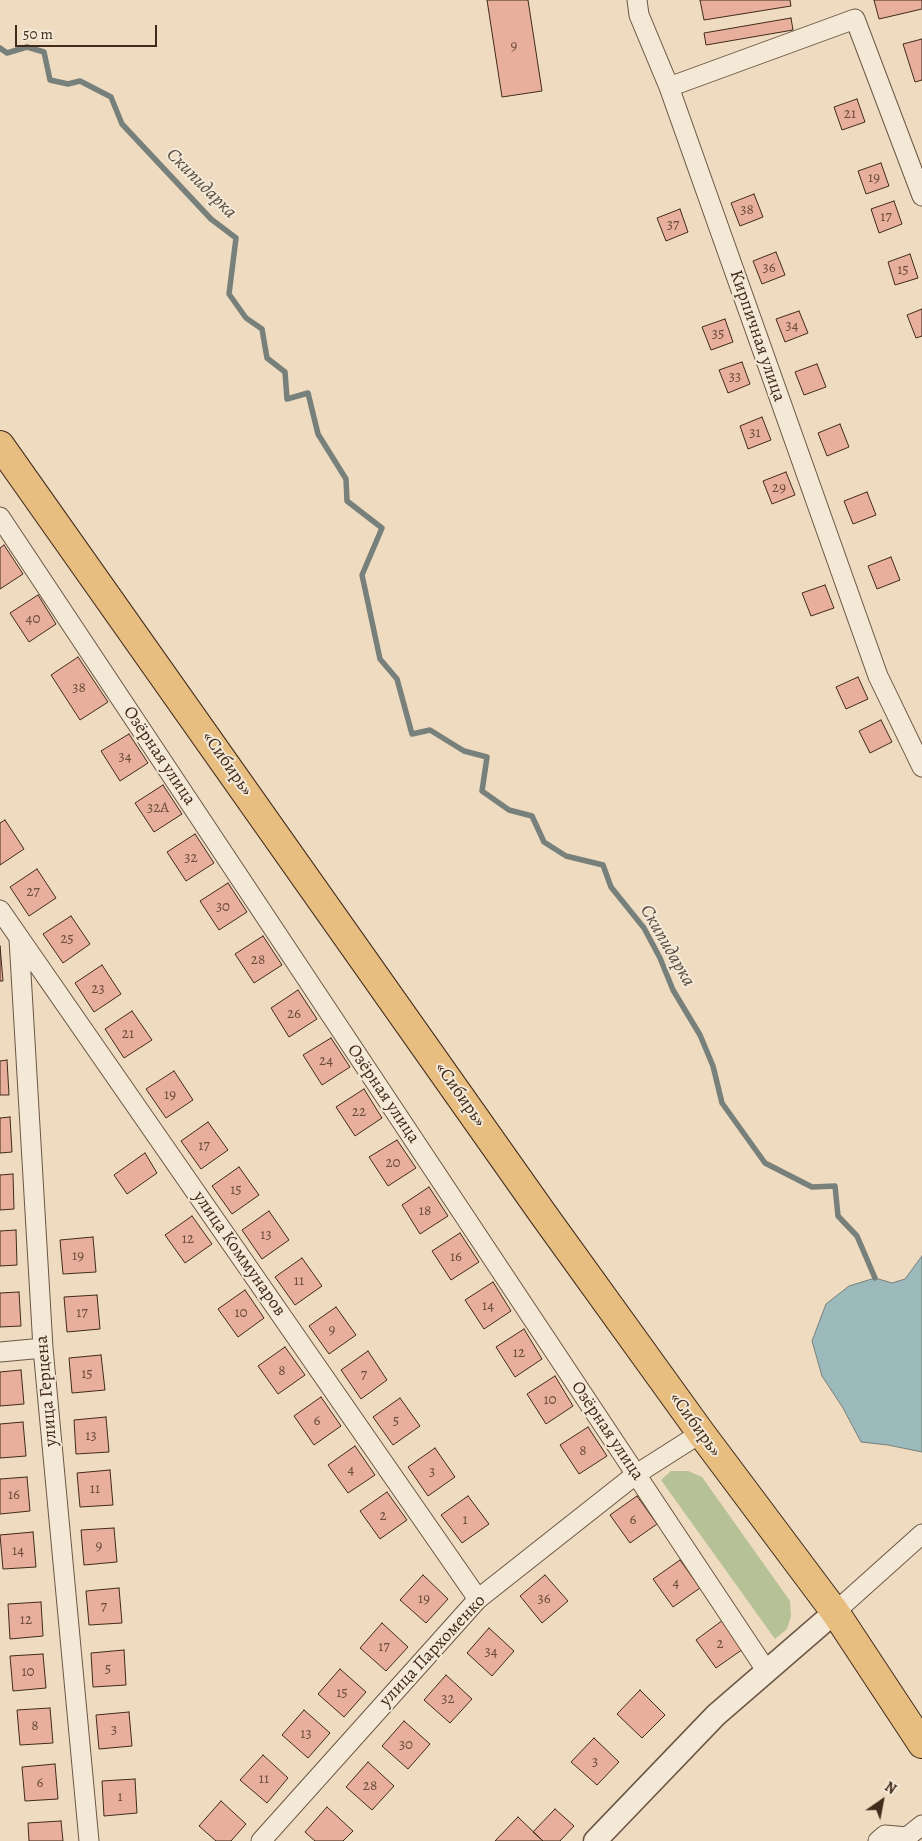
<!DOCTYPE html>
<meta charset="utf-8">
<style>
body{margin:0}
#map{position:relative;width:922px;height:1841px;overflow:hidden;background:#eedbc0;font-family:Alegreya,serif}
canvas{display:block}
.north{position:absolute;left:857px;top:1776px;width:50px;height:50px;-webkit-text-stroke:4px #f4e8d6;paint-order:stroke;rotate:33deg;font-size:14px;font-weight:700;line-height:20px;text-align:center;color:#412a1a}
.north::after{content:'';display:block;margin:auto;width:18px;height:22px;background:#412a1a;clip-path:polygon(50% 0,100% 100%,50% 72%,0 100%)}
.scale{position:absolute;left:15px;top:25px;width:142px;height:22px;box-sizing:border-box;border:2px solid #412a1a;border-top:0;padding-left:6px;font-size:15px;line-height:18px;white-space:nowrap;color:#412a1a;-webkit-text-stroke:4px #f4e8d6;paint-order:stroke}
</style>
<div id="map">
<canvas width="922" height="1841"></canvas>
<div class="north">N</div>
<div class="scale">50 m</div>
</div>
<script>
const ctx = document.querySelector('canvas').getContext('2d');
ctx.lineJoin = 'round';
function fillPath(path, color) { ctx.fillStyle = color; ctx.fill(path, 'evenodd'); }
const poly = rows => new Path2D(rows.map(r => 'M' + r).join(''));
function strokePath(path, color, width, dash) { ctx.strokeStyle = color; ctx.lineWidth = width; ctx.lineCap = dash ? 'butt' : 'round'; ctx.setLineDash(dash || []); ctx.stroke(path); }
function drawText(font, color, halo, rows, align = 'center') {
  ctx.font = font + ' Alegreya,serif'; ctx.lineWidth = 4; ctx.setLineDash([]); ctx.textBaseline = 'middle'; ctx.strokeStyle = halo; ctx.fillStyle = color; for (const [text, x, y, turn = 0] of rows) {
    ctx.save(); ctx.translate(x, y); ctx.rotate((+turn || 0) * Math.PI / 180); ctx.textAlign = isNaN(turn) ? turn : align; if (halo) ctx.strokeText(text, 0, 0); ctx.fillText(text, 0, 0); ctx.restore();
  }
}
const green = poly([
 [671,1471,688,1471,702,1477,790,1601,791,1616,787,1629,775,1639,661,1480]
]);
const water = poly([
 [922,1256,922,1452,888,1445,861,1442,843,1408,822,1376,812,1341,826,1304,849,1286,875,1278,892,1283,905,1279,922,1256]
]);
const stream = poly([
 [0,48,7,53,27,47,44,52,50,80,68,84,80,81,111,97,122,124,211,219,236,238,229,294,246,318,262,329,267,358,285,372,287,399,308,393,318,434,346,479,347,501,382,528,362,575,380,659,397,679,412,734,430,730,464,751,487,757,482,791,509,810,532,816,544,842,566,856,603,865,611,887,644,928,660,958,673,990,700,1035,713,1066,722,1103,765,1163,812,1187,835,1186,838,1216,857,1236,875,1278]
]);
const building = poly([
 [487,0,528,0,542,91,502,97,487,0],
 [700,0,790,0,791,6,704,20,700,0],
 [874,0,922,0,922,9,879,19,874,0],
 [791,18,793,30,706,45,704,33,791,18],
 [922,39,922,80,915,82,903,44,922,39],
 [857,99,865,122,842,130,834,107,857,99],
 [881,163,889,186,866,194,858,171,881,163],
 [754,194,763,217,740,226,731,203,754,194],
 [894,201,902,224,879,233,871,209,894,201],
 [680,209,688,232,666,241,657,218,680,209],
 [776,252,785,275,762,284,753,261,776,252],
 [910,254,918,278,895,285,888,262,910,254],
 [922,309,922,336,916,338,907,315,922,309],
 [799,311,808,333,785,342,776,319,799,311],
 [725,319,733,342,711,350,702,327,725,319],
 [742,362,750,384,728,393,719,370,742,362],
 [817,364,826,387,804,395,795,372,817,364],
 [762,417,771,440,748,449,740,426,762,417],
 [840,424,849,447,827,456,818,433,840,424],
 [786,472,795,495,772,504,763,481,786,472],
 [867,492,876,515,853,524,844,501,867,492],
 [4,545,23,574,0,589,0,548,4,545],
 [891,557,900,580,877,589,868,566,891,557],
 [825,585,834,608,811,616,802,593,825,585],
 [38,595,56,624,29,642,10,613,38,595],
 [78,657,108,702,80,720,51,675,78,657],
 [858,677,868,699,846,709,836,687,858,677],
 [881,720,892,742,870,753,859,731,881,720],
 [129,734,148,763,120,781,101,751,129,734],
 [163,785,182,814,154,832,135,803,163,785],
 [5,820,24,849,0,865,0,823,5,820],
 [195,834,214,863,186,881,167,852,195,834],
 [37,869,56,898,29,916,10,887,37,869],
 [228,883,247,912,219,930,200,901,228,883],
 [71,916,90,944,63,963,43,934,71,916],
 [263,936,282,965,254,983,235,954,263,936],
 [0,946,3,981,0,981,0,946],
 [102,965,121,994,94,1012,75,983,102,965],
 [298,990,317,1019,289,1037,271,1008,298,990],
 [132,1011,152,1040,124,1058,105,1029,132,1011],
 [331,1038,350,1067,322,1085,303,1055,331,1038],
 [7,1060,9,1095,0,1095,0,1061,7,1060],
 [174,1071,193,1100,166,1118,146,1089,174,1071],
 [364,1089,382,1118,355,1136,336,1107,364,1089],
 [10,1117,12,1152,0,1153,0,1118,10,1117],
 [208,1122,228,1150,201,1169,181,1141,208,1122],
 [397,1140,416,1168,388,1186,369,1157,397,1140],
 [145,1153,157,1173,127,1194,114,1175,145,1153],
 [239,1167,259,1195,232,1214,212,1186,239,1167],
 [13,1174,14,1209,0,1210,0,1175,13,1174],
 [429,1187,448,1216,420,1234,402,1205,429,1187],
 [269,1211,289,1240,262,1259,242,1230,269,1211],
 [192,1216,212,1244,185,1263,165,1235,192,1216],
 [16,1230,17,1265,0,1266,0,1231,16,1230],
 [460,1233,479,1262,451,1280,432,1251,460,1233],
 [93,1237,96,1272,63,1274,60,1240,93,1237],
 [302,1258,322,1286,295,1305,275,1277,302,1258],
 [493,1282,511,1311,484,1329,465,1300,493,1282],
 [245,1290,264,1318,238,1337,218,1309,245,1290],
 [19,1292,21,1326,0,1327,0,1293,19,1292],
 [97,1295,100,1329,67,1332,64,1297,97,1295],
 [336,1307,356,1335,329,1354,309,1326,336,1307],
 [524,1329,542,1359,515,1377,496,1347,524,1329],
 [285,1347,305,1375,278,1394,258,1366,285,1347],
 [368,1351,387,1380,361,1399,341,1370,368,1351],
 [101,1355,105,1390,72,1393,69,1358,101,1355],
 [21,1370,24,1404,0,1406,0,1372,21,1370],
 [555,1376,573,1406,546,1424,527,1394,555,1376],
 [321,1397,341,1426,314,1445,294,1416,321,1397],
 [400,1398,420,1426,393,1445,373,1417,400,1398],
 [106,1417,109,1452,76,1454,74,1420,106,1417],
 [23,1422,26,1456,0,1458,0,1424,23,1422],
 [588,1427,607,1456,579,1474,560,1445,588,1427],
 [355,1446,375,1475,348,1493,328,1465,355,1446],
 [435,1448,455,1477,428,1496,408,1467,435,1448],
 [110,1470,113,1505,80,1507,77,1473,110,1470],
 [27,1477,30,1511,0,1514,0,1479,27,1477],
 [387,1492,407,1520,380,1539,360,1511,387,1492],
 [468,1496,489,1524,462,1543,441,1515,468,1496],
 [637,1496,657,1524,630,1543,610,1515,637,1496],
 [114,1528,117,1562,84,1565,81,1530,114,1528],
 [33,1532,36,1567,3,1569,0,1535,33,1532],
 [680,1560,700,1588,673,1607,653,1579,680,1560],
 [423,1575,448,1599,426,1623,400,1600,423,1575],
 [545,1575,568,1601,542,1623,520,1596,545,1575],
 [119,1588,122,1623,89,1625,86,1591,119,1588],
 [41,1602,43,1636,10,1639,8,1604,41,1602],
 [723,1620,743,1649,716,1668,696,1640,723,1620],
 [382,1623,408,1647,386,1671,360,1648,382,1623],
 [489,1628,514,1651,492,1676,467,1653,489,1628],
 [124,1650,126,1685,93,1687,91,1653,124,1650],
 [43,1654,46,1688,13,1691,10,1656,43,1654],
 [340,1669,366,1692,344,1717,318,1694,340,1669],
 [446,1675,472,1699,450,1723,424,1700,446,1675],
 [640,1690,665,1715,642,1738,617,1714,640,1690],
 [50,1708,53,1743,20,1745,17,1710,50,1708],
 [304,1710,330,1733,308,1758,282,1735,304,1710],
 [129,1712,132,1746,99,1749,96,1715,129,1712],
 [404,1721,430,1744,408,1769,382,1746,404,1721],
 [594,1738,619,1762,597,1785,571,1762,594,1738],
 [263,1755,288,1778,267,1803,240,1780,263,1755],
 [368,1762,394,1786,372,1810,346,1787,368,1762],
 [55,1764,58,1799,25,1801,22,1767,55,1764],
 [135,1779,137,1813,104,1816,102,1781,135,1779],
 [221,1801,246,1824,231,1841,216,1841,199,1826,221,1801],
 [327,1807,353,1831,343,1841,315,1841,305,1832,327,1807],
 [555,1809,574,1826,560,1841,543,1841,533,1832,555,1809],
 [518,1817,543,1841,495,1841,518,1817],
 [61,1821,63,1841,29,1841,28,1823,61,1821]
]);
const minor = poly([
 [637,0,639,15,669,87],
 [922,196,855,19,669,87,878,676,922,767],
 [0,517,766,1670],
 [0,910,478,1599],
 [19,939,43,1348,89,1841],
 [0,1352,43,1348],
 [835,1612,922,1534],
 [261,1841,478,1599,635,1475,701,1433],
 [878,1841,885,1835,907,1837,922,1825]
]);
const tertiary = poly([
 [595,1841,716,1715,835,1612]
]);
const primary = poly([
 [0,445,543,1214,701,1433,835,1612,922,1744]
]);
const numberNames = [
 ["9",514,46],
 ["21",850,114],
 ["19",874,178],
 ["38",747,210],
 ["17",886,217],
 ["37",673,225],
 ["36",769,268],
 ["15",903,270],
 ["34",792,326],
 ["35",718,334],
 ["33",735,377],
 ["31",755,433],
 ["29",779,488],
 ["40",33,619],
 ["38",79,688],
 ["34",125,757],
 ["32А",158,808],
 ["32",191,858],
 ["27",33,892],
 ["30",223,907],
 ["25",67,939],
 ["28",258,960],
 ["23",98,989],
 ["26",294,1014],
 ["21",128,1034],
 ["24",326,1061],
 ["19",170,1095],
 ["22",359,1112],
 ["17",204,1146],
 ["20",393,1163],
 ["15",236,1190],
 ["18",425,1211],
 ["13",266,1235],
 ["12",188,1239],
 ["19",78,1256],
 ["16",456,1257],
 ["11",299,1281],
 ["14",488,1306],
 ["17",82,1313],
 ["10",241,1313],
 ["9",332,1330],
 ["12",519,1353],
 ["8",282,1371],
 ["15",87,1374],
 ["7",364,1375],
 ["10",550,1400],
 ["6",317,1421],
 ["5",396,1421],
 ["13",91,1436],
 ["8",583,1451],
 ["4",351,1470],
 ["3",432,1472],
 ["11",95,1489],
 ["16",14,1495],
 ["2",383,1516],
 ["1",465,1520],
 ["6",633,1520],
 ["9",99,1546],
 ["14",18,1551],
 ["4",676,1583],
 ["19",424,1599],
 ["36",544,1599],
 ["7",104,1607],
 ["12",26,1620],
 ["2",720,1644],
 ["17",384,1647],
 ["34",491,1652],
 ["5",108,1669],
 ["10",28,1672],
 ["15",342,1693],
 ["32",448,1699],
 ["8",35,1726],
 ["3",114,1730],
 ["13",306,1734],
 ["30",406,1745],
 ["3",595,1762],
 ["11",264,1779],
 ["6",40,1783],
 ["28",370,1786],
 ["1",120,1797]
];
const streetNames = [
 ["Кирпичная улица",757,336,71],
 ["Озёрная улица",159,756,56],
 ["«Сибирь»",227,764,55],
 ["Озёрная улица",383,1094,56],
 ["«Сибирь»",460,1095,55],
 ["улица Коммунаров",239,1254,55],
 ["улица Герцена",47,1391,-95],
 ["«Сибирь»",695,1425,54],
 ["Озёрная улица",607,1431,56],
 ["улица Пархоменко",433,1651,-47]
];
const waterNames = [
 ["Скипидарка",201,184,45],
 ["Скипидарка",667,946,60]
];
fillPath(green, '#b6c195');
fillPath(water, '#9cb9bb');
strokePath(water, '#78807b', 1);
strokePath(stream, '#78807b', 5.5);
fillPath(building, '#e8b09c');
strokePath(building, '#412a1a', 1);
strokePath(minor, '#6c5644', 21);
strokePath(tertiary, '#6c5644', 25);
strokePath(primary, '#412a1a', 30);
strokePath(minor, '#f4e8d6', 19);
strokePath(tertiary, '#f4e8d6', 22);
strokePath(primary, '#e7be80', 28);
drawText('15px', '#6b4c3a', null, numberNames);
drawText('18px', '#412a1a', '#f4e8d6', streetNames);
drawText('italic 19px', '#584e42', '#f4e8d6', waterNames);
</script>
